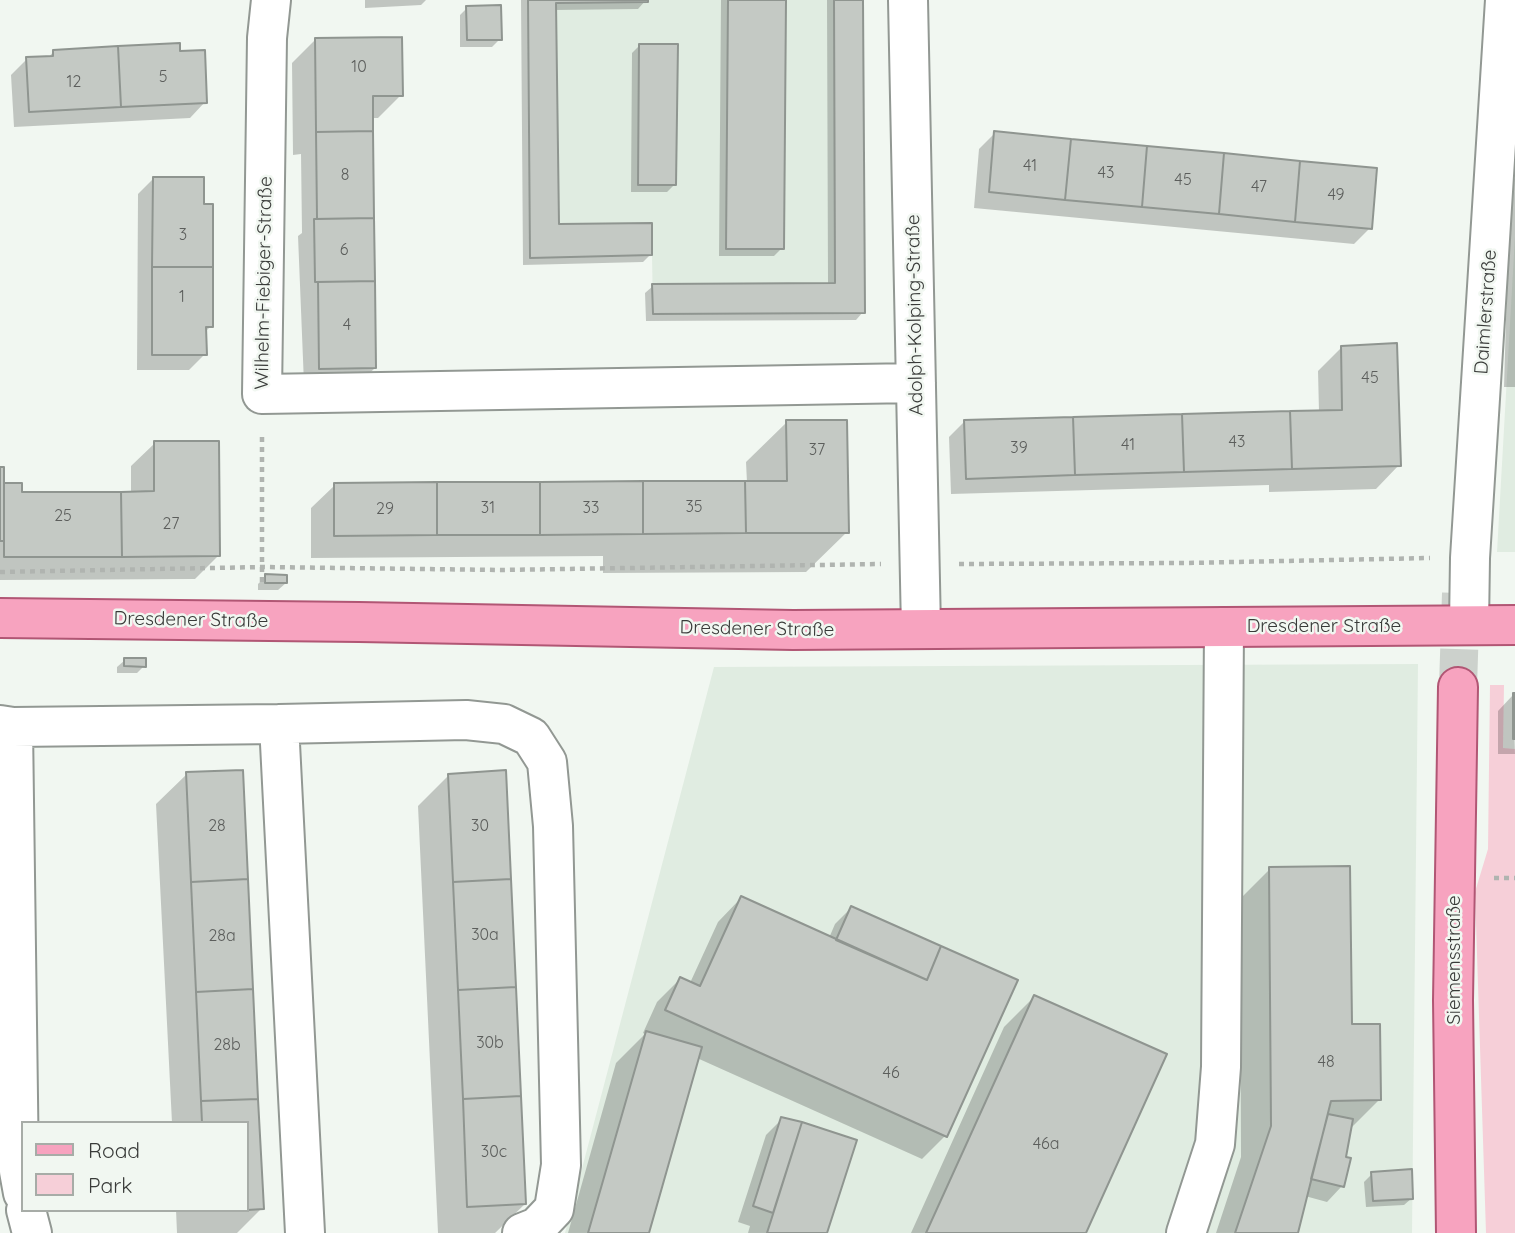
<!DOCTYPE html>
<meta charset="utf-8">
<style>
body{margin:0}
#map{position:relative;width:1515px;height:1233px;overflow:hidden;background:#f1f7f1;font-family:Quicksand,sans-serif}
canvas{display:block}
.legend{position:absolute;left:21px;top:1121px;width:228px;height:91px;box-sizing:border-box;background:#f1f7f1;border:2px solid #a7aca7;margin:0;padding:9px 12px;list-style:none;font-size:21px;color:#393b39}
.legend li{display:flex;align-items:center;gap:14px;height:35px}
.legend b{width:35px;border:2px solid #a7aca7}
</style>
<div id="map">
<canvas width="1515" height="1233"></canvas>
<ul class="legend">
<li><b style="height:9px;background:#f7a3bf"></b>Road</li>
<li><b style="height:19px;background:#f6cfd8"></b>Park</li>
</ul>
</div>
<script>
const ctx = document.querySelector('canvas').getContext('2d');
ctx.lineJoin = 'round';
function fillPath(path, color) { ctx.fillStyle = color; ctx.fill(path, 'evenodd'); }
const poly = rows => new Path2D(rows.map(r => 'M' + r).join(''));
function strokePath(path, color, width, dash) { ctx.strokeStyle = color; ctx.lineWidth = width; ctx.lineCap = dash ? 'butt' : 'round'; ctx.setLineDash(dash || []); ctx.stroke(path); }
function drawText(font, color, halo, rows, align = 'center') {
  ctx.font = font + ' Quicksand,sans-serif'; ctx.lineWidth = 5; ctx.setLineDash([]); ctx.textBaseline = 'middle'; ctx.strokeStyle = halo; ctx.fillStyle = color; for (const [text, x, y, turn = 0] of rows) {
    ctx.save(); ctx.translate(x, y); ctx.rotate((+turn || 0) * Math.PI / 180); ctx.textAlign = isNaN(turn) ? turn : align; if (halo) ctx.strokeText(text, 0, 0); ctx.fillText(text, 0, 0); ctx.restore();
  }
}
const built = poly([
 [528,0,863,0,865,313,653,314,652,255,530,258],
 [1515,235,1515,552,1497,552],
 [1418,664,1412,1233,565,1233,714,667]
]);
const green = poly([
 [1490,685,1504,685,1503,748,1515,749,1515,1233,1486,1233,1475,892,1488,849]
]);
const shadow = poly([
 [365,0,426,0,421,5,365,8],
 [521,0,646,0,638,9,555,10,558,226,650,255,643,262,523,265],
 [721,0,785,0,782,248,774,256,719,256],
 [827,0,861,0,863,312,856,320,646,321,645,293,653,286,828,284],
 [467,8,500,39,492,47,460,47,460,15],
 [315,40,401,95,378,118,371,118,375,368,359,383,304,384,298,236,302,233,301,154,293,155,292,63],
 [640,45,674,185,667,192,631,192,632,53],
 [54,51,178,53,205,102,190,118,14,127,11,75,27,59,48,58],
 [995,133,1370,228,1354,244,974,208,979,149],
 [154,178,211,326,205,332,205,354,189,370,137,370,138,194],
 [1515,178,1515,387,1504,387,1510,183],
 [1342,347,1399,465,1376,489,1269,492,1269,485,951,494,949,437,965,421,1319,412,1318,371],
 [787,422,847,532,806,572,603,573,603,556,311,558,311,508,335,485,747,483,746,462],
 [155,443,218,556,195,579,0,580,0,469,2,485,20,494,131,493,131,466],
 [266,576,286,583,278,590,258,590,258,584],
 [125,660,144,666,137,673,117,673,117,667],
 [1513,695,1515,754,1498,754,1498,711],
 [187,774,262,1208,237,1233,177,1233,176,1210,247,1210,247,1123,172,1123,156,804],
 [448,776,525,1204,495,1233,438,1233,418,806],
 [1270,869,1350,1026,1380,1099,1349,1130,1342,1186,1327,1202,1305,1196,1296,1233,1216,1233,1241,1157,1240,899],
 [741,898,829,938,835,924,851,908,945,1136,922,1159,697,1058,648,1233,568,1233,616,1063,645,1034,643,1033,657,1002,680,979,690,983,718,922],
 [1034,997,1084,1233,911,1233,1004,1027],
 [782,1119,802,1123,825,1233,748,1233,750,1226,738,1222,766,1135],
 [1372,1174,1412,1198,1404,1205,1366,1207,1364,1182]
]);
const building = poly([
 [528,0,648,0,648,2,556,3,559,224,652,223,652,255,530,258,528,0],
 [728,0,786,0,784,249,726,249,728,0],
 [834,0,863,0,865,313,653,314,652,284,835,283,834,0],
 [501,5,502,40,467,40,466,6,501,5],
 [402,37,403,96,373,96,373,131,316,132,315,38,402,37],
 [180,43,180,51,205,50,207,103,121,107,118,46,180,43],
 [639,44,678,44,676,185,638,185,639,44],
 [118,46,121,107,29,112,26,57,53,56,53,50,118,46],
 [373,131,374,218,317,219,316,132,373,131],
 [994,131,1071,139,1065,200,989,192,994,131],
 [1071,139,1147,146,1142,207,1065,200,1071,139],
 [1147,146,1224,153,1219,214,1142,207,1147,146],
 [1224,153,1300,161,1295,222,1219,214,1224,153],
 [1300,161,1377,168,1372,229,1295,222,1300,161],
 [153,177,204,177,204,204,213,204,213,267,152,267,153,177],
 [374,218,375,281,315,282,314,219,374,218],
 [152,267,213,267,213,327,206,327,207,355,152,355,152,267],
 [375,281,376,368,319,369,318,282,375,281],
 [1397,343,1401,466,1292,469,1290,411,1342,410,1341,346,1397,343],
 [1290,411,1292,469,1184,472,1182,414,1290,411],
 [1182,414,1184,472,1075,475,1073,417,1182,414],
 [1073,417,1075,475,966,479,964,420,1073,417],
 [786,420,847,420,849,533,746,533,745,481,787,481,786,420],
 [154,441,219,441,220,556,122,557,121,492,154,491,154,441],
 [0,467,4,467,4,541,0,541,0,467],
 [643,481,643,534,540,535,540,482,643,481],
 [643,481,745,481,746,533,643,534,643,481],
 [437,482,437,535,334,536,334,483,437,482],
 [437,482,540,482,540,535,437,535,437,482],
 [4,483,22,483,22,492,121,492,122,557,4,557,4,483],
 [265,574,287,575,287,583,265,583,265,574],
 [124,658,146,658,146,667,124,666,124,658],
 [1513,693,1515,693,1515,739,1513,739,1513,693],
 [243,770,248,879,191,882,186,772,243,770],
 [506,770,511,879,453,882,448,774,506,770],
 [1350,866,1352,1024,1380,1024,1381,1100,1331,1101,1298,1233,1235,1233,1271,1126,1269,867,1350,866],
 [248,879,253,989,196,992,191,882,248,879],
 [511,879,516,987,458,990,453,882,511,879],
 [741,896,927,980,941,946,1018,980,947,1137,665,1010,680,977,700,986,741,896],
 [851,906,941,946,927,980,836,940,851,906],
 [516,987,521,1096,463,1099,458,990,516,987],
 [253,989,258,1099,201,1101,196,992,253,989],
 [1034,995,1167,1054,1086,1233,926,1233,1034,995],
 [646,1031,702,1047,649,1233,588,1233,646,1031],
 [521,1096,526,1204,467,1207,463,1099,521,1096],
 [258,1099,264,1209,247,1210,247,1123,202,1123,201,1101,258,1099],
 [1328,1114,1353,1119,1346,1157,1351,1158,1344,1187,1311,1179,1328,1114],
 [781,1117,802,1122,773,1213,753,1206,781,1117],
 [802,1122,857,1140,827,1233,767,1233,802,1122],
 [1412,1169,1413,1199,1373,1201,1371,1172,1412,1169]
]);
const majorTunnel = poly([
 [1458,687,1461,593]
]);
const path = poly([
 [959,564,1186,563,1430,558],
 [0,572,263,567,501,570,881,564],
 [262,582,262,434],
 [1494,878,1515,878]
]);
const minor = poly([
 [271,0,267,38,262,394,916,383],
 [908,0,921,629],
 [1469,625,1470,558,1505,0],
 [279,724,466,720,504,724,531,737,547,762,553,826,561,1165,554,1209,537,1227,522,1233],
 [0,725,13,727,19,1171,23,1193],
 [13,727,279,724,305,1233],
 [26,1210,32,1233],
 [1186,1233,1215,1144,1221,1067,1224,627]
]);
const major = poly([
 [0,618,359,622,793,630,1515,625],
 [1456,1233,1453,1000,1458,687]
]);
const numberNames = [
 ["10",359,67],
 ["5",163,77],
 ["12",74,82],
 ["41",1030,166],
 ["43",1106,173],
 ["8",345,175],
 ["45",1183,180],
 ["47",1259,187],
 ["49",1336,195],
 ["3",183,235],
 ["6",344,250],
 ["1",182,297],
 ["4",347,325],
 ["45",1370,378],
 ["43",1237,442],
 ["41",1128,445],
 ["39",1019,448],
 ["37",817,450],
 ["35",694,507],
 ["31",488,508],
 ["33",591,508],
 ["29",385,509],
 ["25",63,516],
 ["27",171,524],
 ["28",217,826],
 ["30",480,826],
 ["30a",485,935],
 ["28a",222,936],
 ["30b",490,1043],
 ["28b",227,1045],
 ["48",1326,1062],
 ["46",891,1073],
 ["46a",1046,1144],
 ["30c",494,1152]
];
const streetNames = [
 ["Wilhelm-Fiebiger-Straße",264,283,-89],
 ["Daimlerstraße",1486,312,-86],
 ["Adolph-Kolping-Straße",915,315,-91],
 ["Dresdener Straße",191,620,1],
 ["Dresdener Straße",1324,626],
 ["Dresdener Straße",757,629,1],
 ["Siemensstraße",1454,960,-90]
];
fillPath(built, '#e0ece1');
fillPath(green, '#f6cfd8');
fillPath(shadow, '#0003');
fillPath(building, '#c4c9c4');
strokePath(building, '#8f9590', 2);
strokePath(majorTunnel, '#ccd1cc', 38, [38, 19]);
strokePath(minor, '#929893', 42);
strokePath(major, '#b15674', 42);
strokePath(path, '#b0b4b0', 4.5, [5, 5]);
strokePath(minor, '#fff', 38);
strokePath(major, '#f7a3bf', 38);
drawText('16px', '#5c5e5c', null, numberNames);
drawText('19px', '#393b39', '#f1f7f1', streetNames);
</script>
